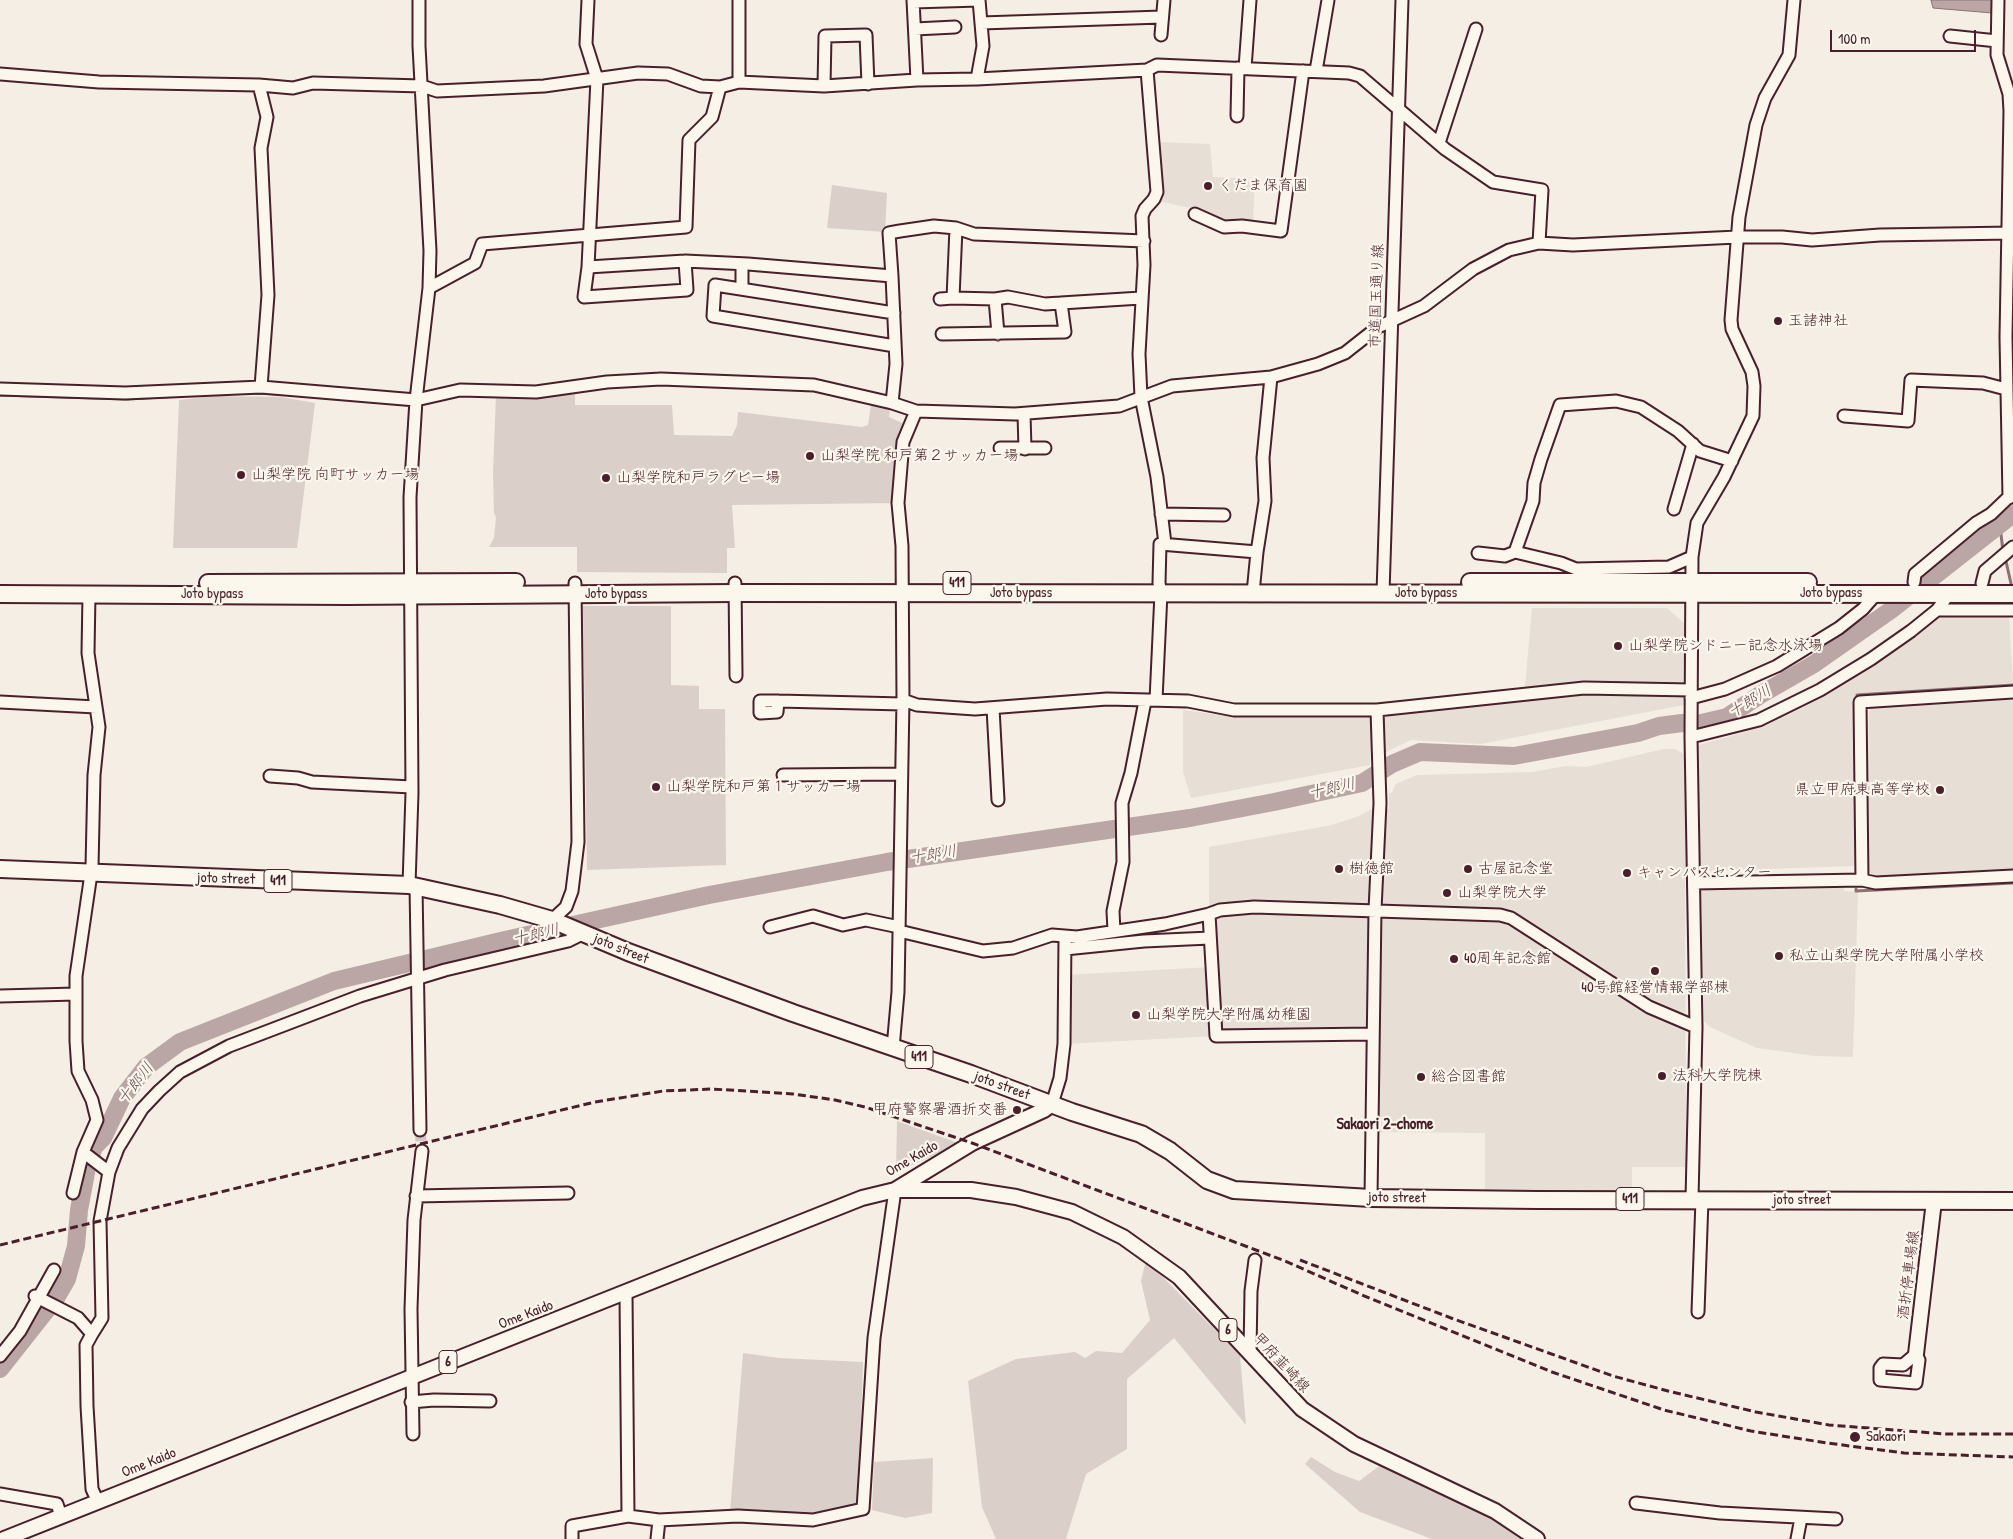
<!DOCTYPE html>
<meta charset="utf-8">
<style>
body{margin:0}
#map{position:relative;width:2013px;height:1539px;overflow:hidden;background:#f4eee4;font-family:"Patrick Hand",sans-serif}
canvas{display:block}
.scale{position:absolute;left:1830px;top:30px;width:146px;height:22px;box-sizing:border-box;border:2px solid #4a1f2b;border-top:0;padding-left:6px;font-size:15px;line-height:18px;white-space:nowrap;color:#4a1f2b;-webkit-text-stroke:4px #fbf7ec;paint-order:stroke}
</style>
<div id="map">
<canvas width="2013" height="1539"></canvas>
<div class="scale">100 m</div>
</div>
<script>
const ctx = document.querySelector('canvas').getContext('2d');
ctx.lineJoin = 'round';
function fillPath(path, color) { ctx.fillStyle = color; ctx.fill(path, 'evenodd'); }
const poly = rows => new Path2D(rows.map(r => 'M' + r).join(''));
function strokePath(path, color, width, dash) { ctx.strokeStyle = color; ctx.lineWidth = width; ctx.lineCap = dash ? 'butt' : 'round'; ctx.setLineDash(dash || []); ctx.stroke(path); }
function drawText(font, color, halo, rows, align = 'center') {
  ctx.font = font + ' "Patrick Hand","Klee One",sans-serif'; ctx.lineWidth = 4.5; ctx.setLineDash([]); ctx.textBaseline = 'middle'; ctx.strokeStyle = halo; ctx.fillStyle = color; for (const [text, x, y, turn = 0] of rows) {
    ctx.save(); ctx.translate(x, y); ctx.rotate((+turn || 0) * Math.PI / 180); ctx.textAlign = isNaN(turn) ? turn : align; if (halo) ctx.strokeText(text, 0, 0); ctx.fillText(text, 0, 0); ctx.restore();
  }
}
const built = poly([
 [1156,142,1210,144,1213,177,1255,179,1253,224,1225,223,1199,210,1158,201],
 [1532,608,1667,608,1684,623,1684,705,1481,744,1411,740,1382,754,1381,714,1524,698],
 [2009,615,2013,683,1855,695,1854,866,1685,872,1686,1167,1632,1167,1632,1192,1485,1194,1485,1133,1378,1132,1372,1034,1216,1036,1064,1044,1065,975,1212,967,1209,914,1209,847,1332,825,1359,816,1372,809,1389,809,1389,793,1392,793,1396,784,1417,775,1533,772,1566,766,1586,767,1664,749,1675,749,1684,754,1699,745,1763,727,1814,702,1888,654,1939,616],
 [2013,699,2013,871,1876,877,1866,869,1869,711,1873,705],
 [1183,710,1227,716,1372,717,1370,765,1191,798,1183,772],
 [1844,888,1844,891,1858,892,1853,1057,1815,1056,1757,1048,1710,1027,1704,1021,1701,889]
]);
const green = poly([
 [832,185,887,193,885,232,827,228],
 [575,392,575,405,672,405,674,435,732,436,737,425,738,412,862,427,868,425,871,405,890,408,889,417,909,426,898,503,732,505,735,548,727,548,727,573,577,572,577,547,489,547,494,538,496,517,494,513,493,473,496,395,542,397],
 [213,396,281,397,315,403,297,548,173,548,179,400],
 [583,606,671,606,671,685,699,686,699,709,725,709,726,865,587,870],
 [897,1121,961,1144,896,1172],
 [1146,1260,1240,1355,1246,1425,1174,1338,1127,1379,1127,1449,1086,1474,1066,1539,996,1539,982,1507,968,1381,1016,1359,1075,1352,1085,1358,1096,1351,1122,1353,1150,1320,1141,1281],
 [743,1353,779,1358,863,1362,858,1504,813,1515,730,1512],
 [1311,1457,1335,1472,1359,1481,1382,1464,1491,1515,1523,1539,1432,1539,1360,1512,1305,1464],
 [933,1458,932,1513,905,1518,872,1510,874,1462]
]);
const water = poly([
 [1931,0,1994,0,1994,10,1992,13,1933,8,1931,0]
]);
const stream = poly([
 [253,393,279,394],
 [0,395,127,399,179,396],
 [2000,526,2003,551],
 [2005,557,2012,588],
 [1857,701,1857,695,2013,685],
 [1856,889,1856,891,2013,883]
]);
const river = poly([
 [0,1369,56,1298,67,1279,76,1246,79,1210,87,1167,94,1147,103,1138,122,1098,146,1067,180,1042,334,981,505,940,709,895,887,862,1190,818,1274,802,1362,783,1392,764,1420,752,1514,756,1638,733,1659,726,1682,723,1697,724,1727,717,1760,695,1814,664,1891,610,2013,514]
]);
const minorTunnel = poly([
 [420,1130,422,1151]
]);
const minor = poly([
 [588,0,586,44,597,79,588,267,685,261,748,264,892,276,896,364,892,403],
 [739,0,739,82],
 [913,0,917,80],
 [1998,0,1997,55,2009,94,2010,111,2006,337,2009,498],
 [913,2,979,0],
 [981,23,1162,17],
 [915,29,955,27],
 [1161,35,1164,0],
 [1950,36,1997,41],
 [1245,68,1250,0],
 [1147,70,1157,192,1154,199,1145,209,1142,216,1144,265,1139,354,1141,397,1157,477,1165,544],
 [1316,71,1328,0],
 [0,74,99,82,259,85,293,88,313,83,422,86,437,91,544,86,638,73,668,74,701,86,720,87,739,82,824,86,917,80,977,79,1147,70,1157,65,1349,73,1360,76,1445,149,1493,182,1542,190,1539,243],
 [977,79,983,46,979,0],
 [259,85,267,117,261,148,268,295,261,387],
 [824,86,825,36,866,35,868,84],
 [1237,116,1238,68],
 [1439,143,1476,29],
 [1195,214,1224,227,1242,226,1281,231,1303,71],
 [956,228,953,298,995,299,1008,297,1045,304,1141,298],
 [588,267,584,297,687,290,685,261],
 [892,276,889,233,900,231,934,226,956,228,974,234,1144,241],
 [429,288,475,263,482,244,686,227,689,140,712,117,720,87],
 [742,289,742,264],
 [940,299,953,298],
 [995,299,998,334],
 [894,313,715,285,713,316,895,346],
 [942,334,1065,332,1061,303],
 [0,389,125,393,261,387,416,400,460,390,536,392,607,382,661,379,814,385,892,403,916,411,1015,414,1119,406,1172,386,1271,377,1318,364,1345,353,1378,327,1424,306,1473,269,1509,250,1539,243,1573,245,1737,237,1782,237,1812,240,1880,235,2013,233],
 [1024,414,1025,449],
 [1844,416,1908,421,1911,380,1983,383,2006,389],
 [1000,448,1045,448],
 [1674,509,1693,444],
 [1161,514,1224,515],
 [1478,553,1505,556,1515,552],
 [1692,557,1669,567,1576,569,1561,563,1515,552,1533,501,1534,483,1541,459,1560,405,1616,401,1641,407,1678,431,1700,451,1732,461],
 [1914,582,1915,574,1976,523,1991,514,2013,493],
 [735,583,736,676],
 [1982,583,1985,571,2013,547],
 [1253,593,1257,552],
 [1383,593,1402,0],
 [1937,610,2013,610],
 [1691,698,1725,689,1777,666,1839,628,1863,609,1877,593],
 [903,700,917,705,975,709,1107,699,1188,701,1234,710,1377,710],
 [1156,700,1161,593,1159,583,1160,544,1257,552,1265,501,1263,458,1271,377],
 [778,701,777,712,760,713,760,701,778,701,903,704],
 [0,702,96,707],
 [993,708,998,800],
 [1691,737,1759,720,1820,690,1871,659,1911,631,1937,610,1949,594],
 [783,775,901,774],
 [270,776,298,778,312,782,412,787],
 [1862,880,1860,702,2013,692],
 [1694,883,1862,880,1876,883,2013,876],
 [409,885,412,793,410,497,416,400,429,288,430,251,419,46,419,0],
 [416,886,420,1130],
 [1209,914,1220,910,1254,907,1500,915,1511,918,1649,1007,1696,1027],
 [552,920,566,907,572,891,578,842,575,583],
 [770,927,813,916,843,925,866,920,899,927],
 [899,931,983,951,1013,948,1052,935,1077,937,1165,924,1209,914,1216,1036,1372,1034],
 [1114,931,1113,911,1123,862,1122,803,1131,773,1145,701],
 [1065,949,1144,941,1210,938],
 [0,996,76,994],
 [893,1048,898,992,903,700,902,546,898,503,903,442,916,411],
 [1052,1104,1060,1078,1064,1044,1065,938],
 [83,1152,109,1172],
 [73,1193,83,1152,97,1120,92,1100,78,1071,76,1041,76,976,92,867,94,775,99,727,88,653,89,594],
 [416,1196,568,1193],
 [1371,1198,1375,910,1380,803,1377,710,1584,688,1691,690],
 [1692,1199,1696,1027,1691,737,1692,557,1697,523,1724,477,1753,416,1754,386,1752,372,1732,329,1731,320,1739,217,1756,125,1765,98,1789,55,1794,0],
 [626,1293,628,1516],
 [35,1296,78,1318,92,1334,86,1345,87,1406,92,1489,98,1502],
 [1698,1312,1702,1200],
 [92,1334,102,1318,100,1221,109,1172,118,1148,142,1109,159,1091,180,1072,229,1046,360,996,445,970,568,941,584,933],
 [1250,1353,1251,1291,1255,1260],
 [1916,1354,1919,1360,1916,1383,1880,1380,1880,1368,1883,1364,1903,1365,1916,1354],
 [0,1356,20,1331,54,1270],
 [411,1402,434,1400,490,1401],
 [413,1434,411,1309,414,1220,422,1151],
 [0,1494,57,1504,61,1516],
 [1636,1503,1720,1513,1836,1519],
 [572,1539,572,1526,628,1516,659,1520,738,1516,813,1520,863,1509,874,1338,895,1190],
 [657,1539,659,1520],
 [1797,1539,1801,1518]
]);
const major = poly([
 [895,1190,971,1190,1016,1197,1072,1212,1123,1237,1179,1277,1302,1409,1354,1444,1495,1511,1537,1539],
 [1916,1354,1934,1201],
 [4,1539,862,1198,895,1190,972,1143,1044,1110,1052,1104]
]);
const highway = poly([
 [1470,582,1808,582],
 [208,583,516,582],
 [0,594,347,596,735,593,2013,594],
 [0,869,409,885,500,905,552,920,628,952,793,1013,971,1074,1072,1112,1141,1134,1170,1151,1207,1180,1234,1190,1371,1198,1537,1200,2013,1201]
]);
const rail = poly([
 [0,1245,595,1102,663,1091,712,1089,793,1094,835,1100,865,1107,972,1143,1285,1261,1362,1295,1552,1372,1664,1410,1751,1431,1827,1443,1904,1453,2013,1457],
 [1300,1260,1451,1318,1613,1376,1668,1391,1756,1412,1829,1425,1946,1434,2013,1434]
]);
const markers = [
 [1208,186,5,"#4a1f2b"],
 [1778,321,5,"#4a1f2b"],
 [810,456,5,"#4a1f2b"],
 [241,475,5,"#4a1f2b"],
 [606,478,5,"#4a1f2b"],
 [1618,646,5,"#4a1f2b"],
 [656,787,5,"#4a1f2b"],
 [1940,790,5,"#4a1f2b"],
 [1339,869,5,"#4a1f2b"],
 [1468,869,5,"#4a1f2b"],
 [1627,873,5,"#4a1f2b"],
 [1447,893,5,"#4a1f2b"],
 [1779,956,5,"#4a1f2b"],
 [1454,959,5,"#4a1f2b"],
 [1655,971,5,"#4a1f2b"],
 [1136,1015,5,"#4a1f2b"],
 [1662,1076,5,"#4a1f2b"],
 [1421,1077,5,"#4a1f2b"],
 [1017,1110,5,"#4a1f2b"],
 [1855,1437,6,"#4a1f2b"]
];
const shields = [
 [957,583,28],
 [278,881,28],
 [919,1057,28],
 [1630,1199,28],
 [1228,1330,18],
 [448,1362,18]
];
const shieldNames = [
 ["411",957,583],
 ["411",278,881],
 ["411",919,1057],
 ["411",1630,1199],
 ["6",1228,1330],
 ["6",448,1362]
];
const poiNames = [
 ["くだま保育園",1218,186],
 ["玉諸神社",1788,321],
 ["山梨学院 和戸第２サッカー場",820,456],
 ["山梨学院 向町サッカー場",251,475],
 ["山梨学院和戸ラグビー場",616,478],
 ["山梨学院シドニー記念水泳場",1628,646],
 ["山梨学院和戸第１サッカー場",666,787],
 ["県立甲府東高等学校",1930,790,"right"],
 ["樹徳館",1349,869],
 ["古屋記念堂",1478,869],
 ["キャンパスセンター",1637,873],
 ["山梨学院大学",1457,893],
 ["私立山梨学院大学附属小学校",1789,956],
 ["40周年記念館",1464,959],
 ["40号館経営情報学部棟",1655,988,"center"],
 ["山梨学院大学附属幼稚園",1146,1015],
 ["法科大学院棟",1672,1076],
 ["総合図書館",1431,1077],
 ["甲府警察署酒折交番",1007,1110,"right"],
 ["Sakaori",1866,1437]
];
const streetNames = [
 ["市道国玉通り線",1377,296,-88],
 ["Joto bypass",1021,593],
 ["Joto bypass",1426,593],
 ["Joto bypass",1831,593],
 ["Joto bypass",212,594],
 ["Joto bypass",616,594],
 ["joto street",226,879,2],
 ["joto street",621,949,22],
 ["joto street",1002,1086,20],
 ["Ome Kaido",912,1159,-30],
 ["joto street",1397,1198,1],
 ["joto street",1802,1200],
 ["酒折停車場線",1909,1275,-83],
 ["Ome Kaido",526,1315,-21],
 ["甲府韮崎線",1281,1363,47],
 ["Ome Kaido",149,1463,-22]
];
const waterNames = [
 ["十郎川",1750,702,-32],
 ["十郎川",1332,789,-13],
 ["十郎川",933,855,-9],
 ["十郎川",536,935,-13],
 ["十郎川",136,1084,-52]
];
const neighbourhoodNames = [
 ["Sakaori 2-chome",1385,1125]
];
fillPath(built, '#e7dfd6');
fillPath(green, '#dbd0c9');
fillPath(water, '#baa7a5');
strokePath(water, '#8d7174', 1);
strokePath(stream, '#8d7174', 3);
strokePath(river, '#baa7a5', 18);
strokePath(minorTunnel, '#d2c5bf', 11, [11, 5.5]);
strokePath(minor, '#4a1f2b', 15);
strokePath(major, '#4a1f2b', 18);
strokePath(highway, '#4a1f2b', 20);
strokePath(minor, '#fbf7ec', 11);
strokePath(major, '#fbf7ec', 14);
strokePath(highway, '#fbf7ec', 16);
strokePath(rail, '#4a1f2b', 3, [8, 4]);
for (const [x, y, r, color] of markers) { const dot = new Path2D(); dot.arc(x, y, r, 0, 2 * Math.PI); ctx.fillStyle = color; ctx.fill(dot); strokePath(dot, '#fbf7ec', 2); }
for (const [x, y, w] of shields) { const box = new Path2D(); box.roundRect(x - w / 2, y - 11.5, w, 23, 4); ctx.fillStyle = '#fbf7ec'; ctx.fill(box); strokePath(box, '#4a1f2b', 1); }
drawText('bold 14px', '#4a1f2b', null, shieldNames);
drawText('15px', '#4a1f2b', '#fbf7ec', poiNames, 'left');
drawText('15px', '#4a1f2b', '#fbf7ec', streetNames);
drawText('italic 16px', '#714f56', '#fbf7ec', waterNames);
drawText('bold 16px', '#4a1f2b', '#fbf7ec', neighbourhoodNames);
</script>
